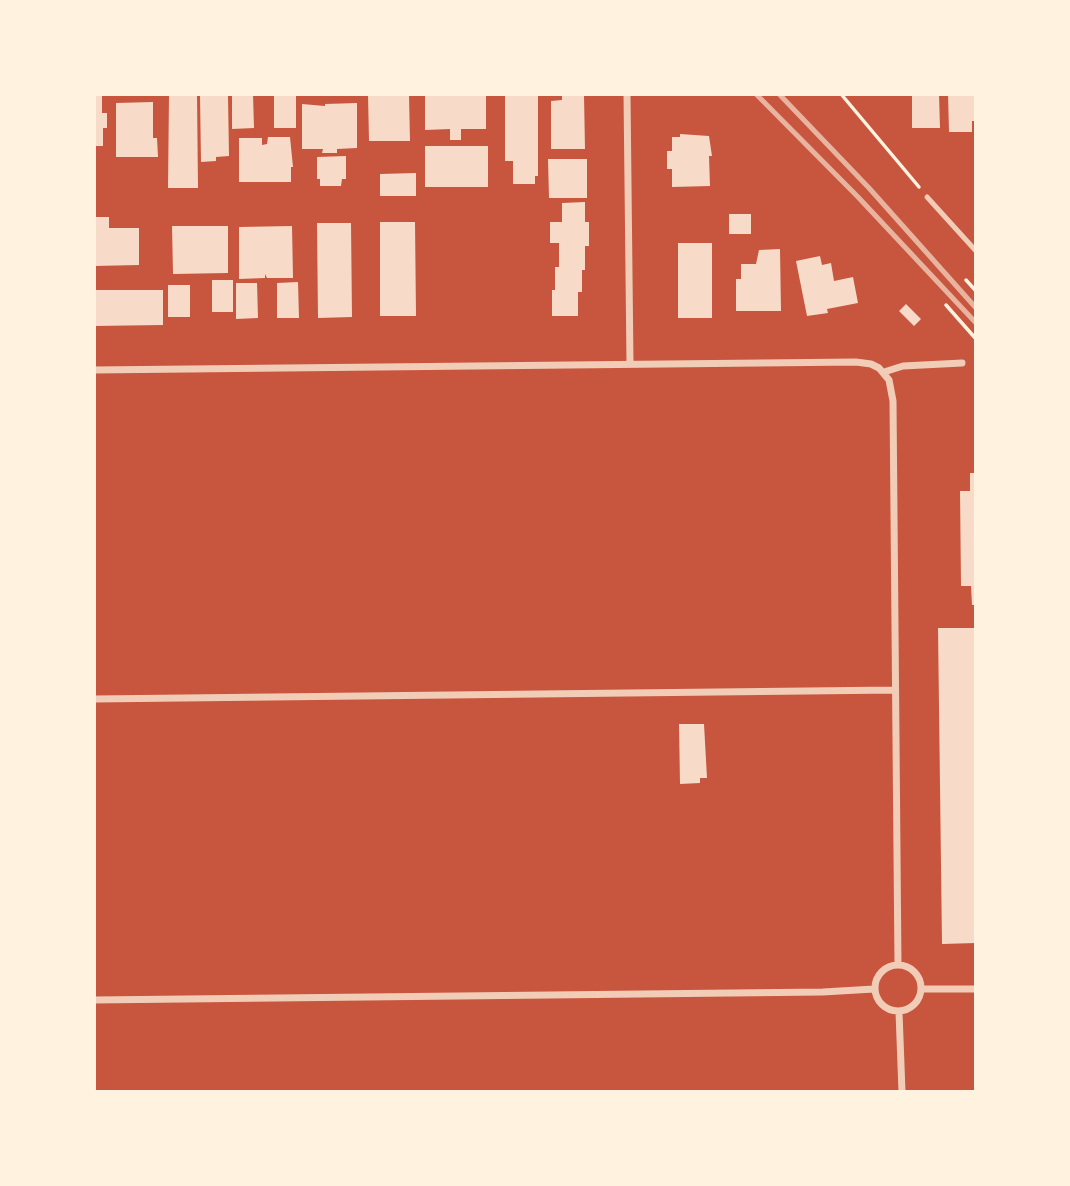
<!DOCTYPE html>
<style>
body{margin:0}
#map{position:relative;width:1070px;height:1186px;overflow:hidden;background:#c8553d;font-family:"Roboto Condensed",sans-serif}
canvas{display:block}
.frame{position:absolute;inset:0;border:96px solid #fff3e0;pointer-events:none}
</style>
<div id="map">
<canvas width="1070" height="1186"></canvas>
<div class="frame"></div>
</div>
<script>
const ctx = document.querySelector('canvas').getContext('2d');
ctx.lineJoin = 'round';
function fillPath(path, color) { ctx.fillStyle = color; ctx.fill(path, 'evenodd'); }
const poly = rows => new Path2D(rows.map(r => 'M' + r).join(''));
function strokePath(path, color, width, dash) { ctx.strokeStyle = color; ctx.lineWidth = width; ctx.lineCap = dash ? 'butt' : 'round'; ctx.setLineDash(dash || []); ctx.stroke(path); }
const building = poly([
 [94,94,102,94,102,113,107,113,107,128,103,128,103,146,94,146],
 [169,94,197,94,198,188,168,188],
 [232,94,253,94,254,128,232,129],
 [274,94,296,94,296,128,274,128],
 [425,94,486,94,486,129,461,129,461,140,450,140,450,129,425,130],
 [505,94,538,94,538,176,535,176,535,184,513,184,513,161,505,161],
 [912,94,939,94,940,128,912,128],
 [948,94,975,94,976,121,972,121,972,132,949,132],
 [368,95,409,95,410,141,369,141],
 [562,95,584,95,585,149,551,149,551,101,562,100],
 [200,96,228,96,229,156,216,157,216,161,201,162],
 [153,102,153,138,157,138,158,157,116,157,116,103],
 [357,103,357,148,337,149,337,153,322,153,323,149,302,149,302,104,325,106,325,104],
 [680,134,709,136,712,156,709,156,710,186,672,187,672,169,667,169,667,151,672,151,672,137,680,137],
 [268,137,290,137,293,167,291,167,291,182,239,182,239,138,262,138,262,145,267,144],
 [425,146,488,146,488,187,425,187],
 [346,156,346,179,342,179,341,186,320,186,320,179,317,179,317,157],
 [548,159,587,159,587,198,549,198],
 [416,173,416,196,380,196,380,174],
 [585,202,585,222,589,222,589,246,585,246,585,270,582,270,582,292,578,292,578,316,552,316,552,290,555,290,555,267,559,267,559,243,550,243,550,222,562,222,562,203],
 [729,214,751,214,751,234,729,234],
 [94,217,109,217,109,228,139,228,139,265,94,266],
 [380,222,415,222,416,316,380,316],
 [317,223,351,223,352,317,318,318],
 [172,226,228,226,228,273,173,274],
 [292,226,293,278,267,278,265,274,265,278,239,279,239,227],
 [678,243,712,243,712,318,678,318],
 [780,249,781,311,736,311,736,279,741,279,741,264,756,264,759,250],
 [820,256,822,265,831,263,834,281,853,277,858,303,827,309,828,313,807,316,796,261],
 [212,280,233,280,233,312,212,312],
 [298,282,299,318,277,318,277,283],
 [236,283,257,283,258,318,236,319],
 [168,285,190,285,190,317,168,317],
 [94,290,163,290,163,325,94,326],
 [906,304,921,319,914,326,899,311],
 [970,473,976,473,976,605,972,605,971,586,961,586,960,491,970,491],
 [938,628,976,628,976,943,942,944],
 [679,724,704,724,707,778,700,778,700,783,680,784]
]);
const path = poly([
 [841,94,919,187],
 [966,280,976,291],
 [946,305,976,339]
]);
const service = poly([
 [927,197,976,251]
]);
const minor = poly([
 [627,94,630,364],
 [94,370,856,362,871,364,879,368,889,380,893,401,898,965],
 [884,372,903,366,962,363],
 [94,699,895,690],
 '875 988a23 23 0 1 1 46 0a23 23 0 1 1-46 0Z',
 [921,989,976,989],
 [94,1000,823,992,874,989],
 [899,1012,902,1092]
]);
const rail = poly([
 [756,94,858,197,976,323],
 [779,94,869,188,976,308]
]);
fillPath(building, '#f7dbc8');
strokePath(path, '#fff3e0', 3.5);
strokePath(service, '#f1ccb7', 5);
strokePath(minor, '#f1ccb7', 7);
strokePath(rail, '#e9b49f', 5);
</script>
